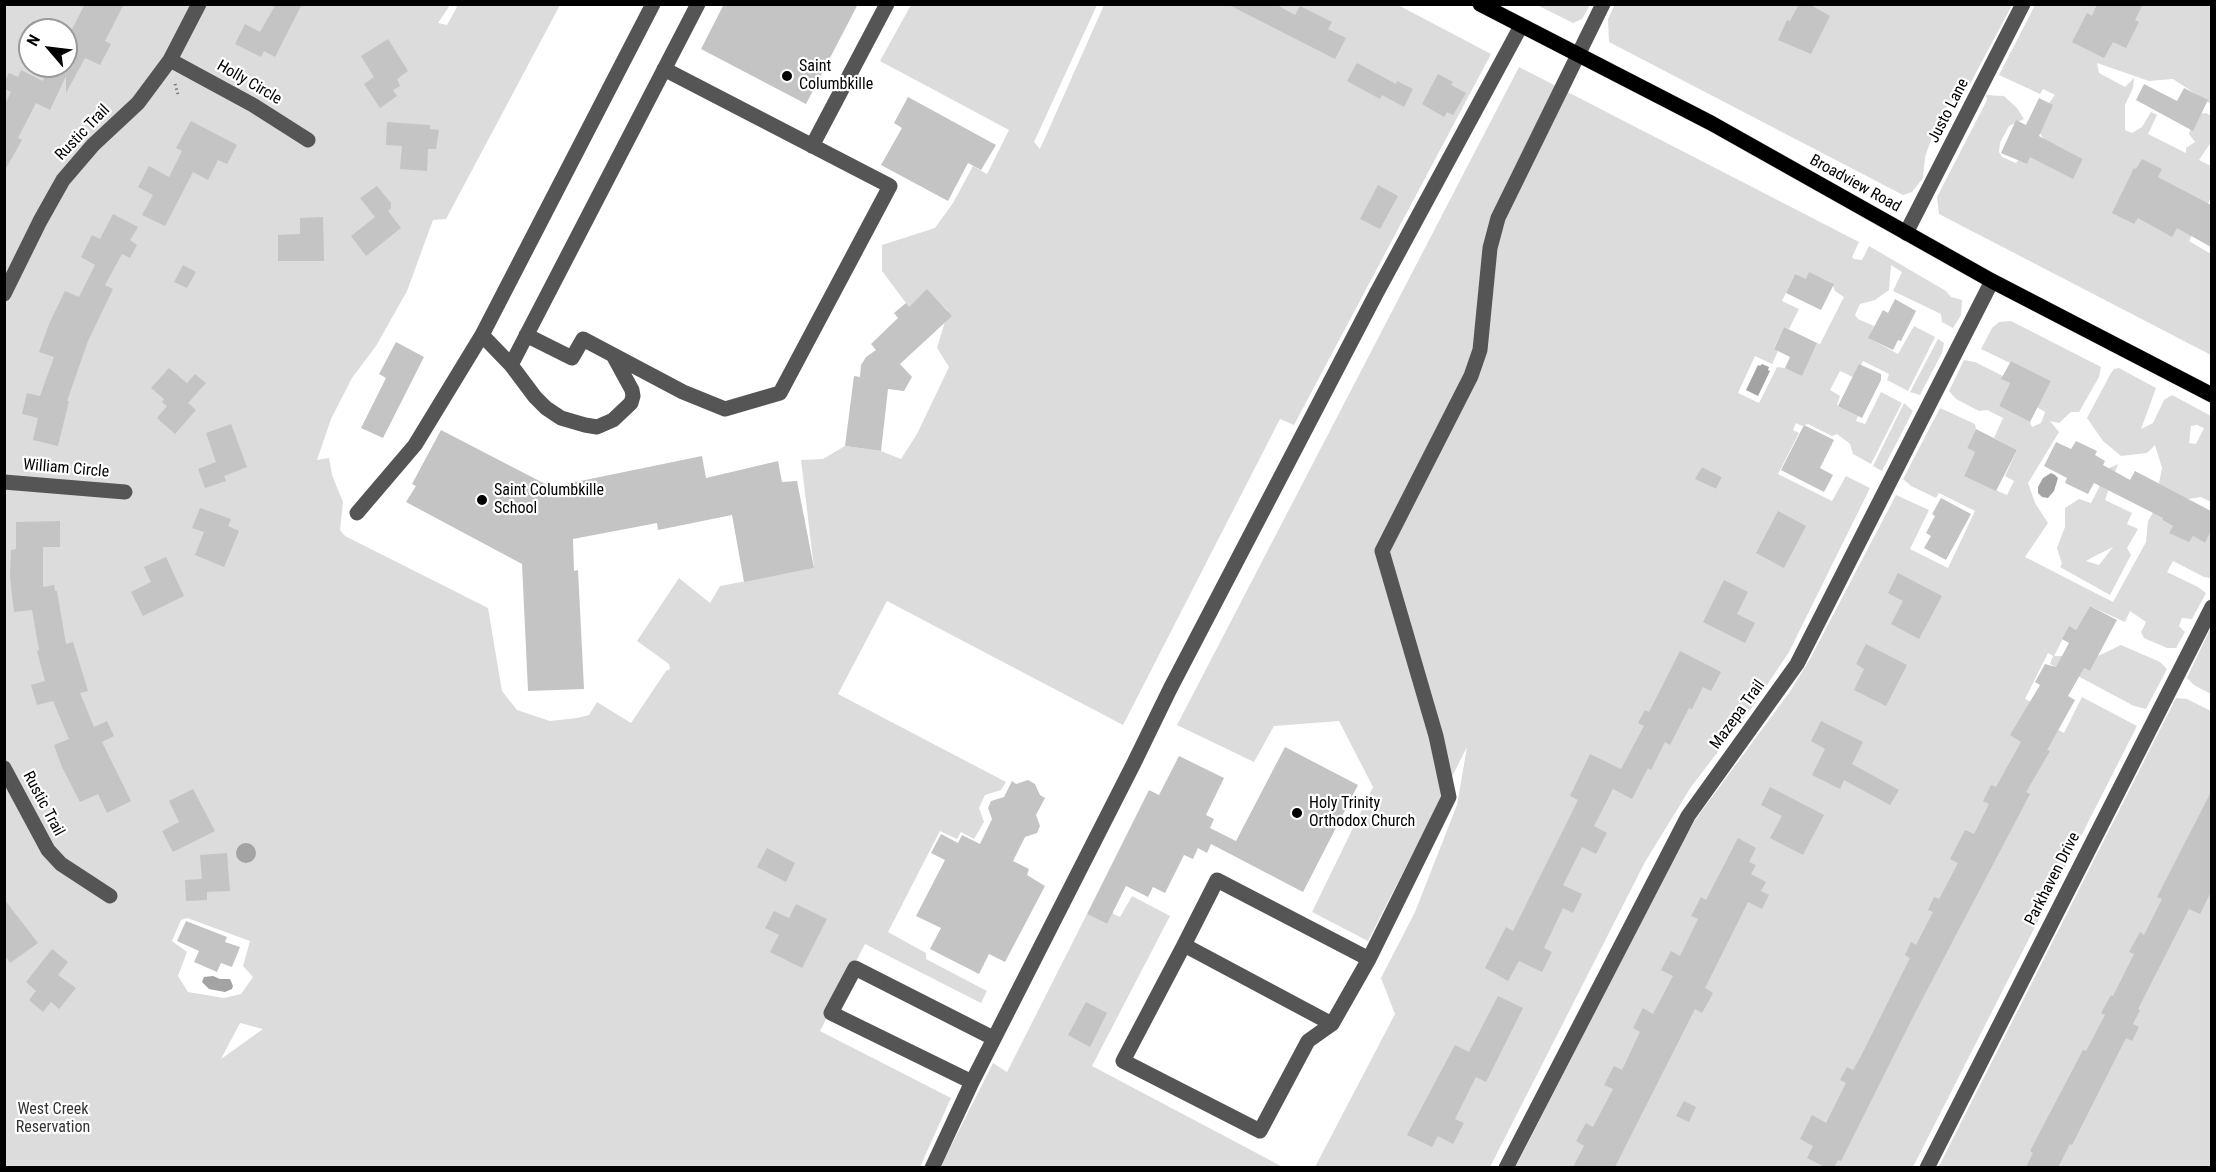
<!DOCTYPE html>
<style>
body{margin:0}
#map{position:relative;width:2216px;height:1172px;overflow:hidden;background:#fff;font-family:"Roboto Condensed",sans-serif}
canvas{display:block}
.frame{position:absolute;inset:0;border:6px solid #000;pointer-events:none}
.north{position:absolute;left:18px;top:18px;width:60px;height:60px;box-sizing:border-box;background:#fff;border:2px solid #999;border-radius:50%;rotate:298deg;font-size:16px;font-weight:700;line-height:24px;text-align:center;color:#000}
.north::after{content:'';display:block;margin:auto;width:21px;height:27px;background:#000;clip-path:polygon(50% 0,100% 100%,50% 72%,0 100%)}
</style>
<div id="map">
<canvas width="2216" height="1172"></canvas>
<div class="frame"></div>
<div class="north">N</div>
</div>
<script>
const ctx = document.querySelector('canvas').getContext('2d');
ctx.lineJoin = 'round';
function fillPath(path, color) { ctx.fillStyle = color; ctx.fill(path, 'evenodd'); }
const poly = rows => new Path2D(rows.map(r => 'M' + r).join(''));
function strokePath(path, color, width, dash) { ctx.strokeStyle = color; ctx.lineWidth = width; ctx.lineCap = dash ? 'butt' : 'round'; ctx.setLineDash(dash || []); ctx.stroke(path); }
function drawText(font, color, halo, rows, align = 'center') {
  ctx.font = font + ' "Roboto Condensed",sans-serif'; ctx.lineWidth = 4.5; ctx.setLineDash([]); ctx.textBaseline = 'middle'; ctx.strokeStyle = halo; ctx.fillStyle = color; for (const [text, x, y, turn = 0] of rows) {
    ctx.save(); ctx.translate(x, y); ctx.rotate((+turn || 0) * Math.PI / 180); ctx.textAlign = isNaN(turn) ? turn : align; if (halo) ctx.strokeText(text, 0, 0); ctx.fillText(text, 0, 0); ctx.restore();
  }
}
const green = poly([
 [1615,4,2012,5,1969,86,1948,105,1936,126,1925,157,1923,178,1912,192,1903,195,1609,42,1608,19],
 [5,5,450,5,438,23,447,25,457,7,453,5,560,5,446,219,433,220,407,291,376,346,352,378,331,419,317,460,329,458,332,475,343,502,340,530,345,536,488,608,502,691,517,710,550,721,577,718,589,715,597,702,631,723,666,671,670,669,669,664,637,641,679,578,710,603,720,586,814,568,801,460,823,459,845,446,881,451,901,459,917,434,949,367,937,348,948,311,927,290,909,307,882,271,882,245,935,228,953,203,973,166,987,174,1009,130,880,61,911,5,1097,5,1034,142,1040,149,1104,5,1398,5,1491,54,1294,425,1280,419,1123,725,887,601,838,694,1006,782,1001,790,985,795,979,808,984,822,974,839,961,832,957,839,940,831,888,932,926,953,926,959,987,991,981,1003,865,944,820,1031,951,1098,920,1167,5,1168],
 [30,30,66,30,66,66,30,66],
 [187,918,250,941,243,966,253,977,241,994,224,998,188,992,178,976,187,952,172,941,181,920],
 [240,1023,263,1029,221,1059],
 [1537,5,1590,4,1590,5,1582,19,1573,23],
 [2035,5,2211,5,2211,104,2173,79,2149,81,2097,63,2099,73,2125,87,2134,78,2133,88,2125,105,2125,130,2132,133,2142,127,2151,112,2157,115,2148,134,2186,153,2186,148,2195,142,2189,134,2194,115,2206,113,2211,116,2211,142,2199,160,2211,166,2211,198,2189,241,2211,254,2211,355,1939,214,1937,197,1987,100,1986,95,2004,96,2017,108,2024,119,2009,126,2000,143,1999,152,2002,157,2016,163,2030,147,2077,170,2083,159,2056,145,2052,146,2043,138,2034,123,2055,95,2043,89,2040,94,1999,75],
 [1519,67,1859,242,1852,257,1854,259,1862,260,1869,246,1946,291,1951,297,1962,300,1961,315,1953,328,1942,322,1941,314,1893,291,1902,272,1891,265,1889,290,1875,300,1860,304,1855,315,1858,319,1874,326,1869,338,1898,354,1914,326,1935,337,1908,391,1887,380,1889,374,1863,361,1855,378,1840,371,1830,390,1840,396,1837,405,1858,416,1856,421,1865,424,1881,392,1902,403,1871,464,1853,454,1850,444,1837,434,1832,436,1808,424,1802,426,1796,423,1793,430,1799,433,1778,474,1832,501,1846,476,1870,488,1789,652,1753,706,1691,787,1645,862,1490,1167,1315,1167,1395,1014,1381,978,1415,912,1457,805,1467,747,1368,941,1312,912,1373,787,1339,721,1274,726,1254,762,1177,725],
 [1795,274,1809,283,1822,278,1832,283,1835,291,1844,297,1820,344,1817,343,1802,375,1785,368,1777,367,1759,403,1738,393,1755,356,1772,364,1778,351,1774,348,1784,327,1789,329,1799,309,1782,301],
 [1702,467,1722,477,1716,489,1696,479],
 [2011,321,2101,367,2099,377,2079,412,2071,412,2059,423,2050,421,2059,432,2028,483,2035,503,2048,523,2025,557,2113,602,2146,542,2148,521,2166,490,2159,483,2162,468,2155,445,2147,453,2121,456,2103,441,2087,418,2111,373,2114,369,2119,368,2156,388,2141,429,2153,423,2164,400,2172,395,2211,416,2211,502,2201,497,2176,501,2172,498,2162,520,2173,526,2170,532,2193,536,2205,543,2211,531,2211,578,2204,577,2173,561,2167,572,2198,587,2206,593,2192,619,2182,618,2179,626,2185,632,2176,648,2167,648,2144,638,2141,632,2146,622,2130,611,2125,622,2090,606,2076,630,2069,627,2054,656,2062,656,2090,671,2098,656,2121,645,2160,662,2167,669,2146,709,2134,706,2074,674,2072,676,2050,664,2053,656,2048,653,2025,699,2039,706,2034,717,2064,733,2082,697,2137,726,1913,1167,1515,1168,1680,846,1695,820,1791,690,1810,659,1896,495,1929,510,1910,549,1948,568,1975,511,1939,493,1936,498,1911,486,1903,479,1940,408,1975,424,1976,429,1967,448,1975,452,1964,476,2007,495,2014,481,2005,476,2017,450,1994,438,2003,418,1987,410,1979,411,1956,399,1949,391,1964,360,1975,362,2003,376,2002,379,2010,383,1999,406,2030,422,2032,427,2041,423,2045,412,2037,407,2051,381,2011,361,2010,363,1981,349,1992,328,1999,322],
 [2197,425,2204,428,2196,444,2189,443,2191,426],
 [1938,339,1944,343,1942,353,1920,395,1910,392],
 [1904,403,1913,411,1882,471,1873,466],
 [2118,464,2105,500,2132,513,2127,524,2138,529,2127,548,2131,555,2110,595,2060,567,2062,564,2057,548,2065,527,2065,508,2079,499,2091,503,2109,468],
 [2113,547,2099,565,2086,561,2095,556],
 [2211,627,2212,694,2211,694,2194,685,2187,678],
 [2176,698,2187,699,2211,711,2211,1167,1938,1168],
 [1132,896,1170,916,1092,1066,1283,1167,940,1168,993,1063,1007,1072,1087,914,1107,924,1112,913,1120,917]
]);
const water = poly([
 [1762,364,1769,367,1768,370,1770,371,1758,396,1746,390,1758,365,1760,366],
 [2051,473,2055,475,2058,478,2054,491,2048,498,2042,497,2038,493,2038,487,2043,478],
 '236 853a10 10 0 1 1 20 0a10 10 0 1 1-20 0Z',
 [213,976,220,979,230,979,233,986,232,989,225,992,209,989,202,982,204,977]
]);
const building = poly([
 [85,4,124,4,105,41,111,44,100,65,85,58,66,93,66,76,50,110,36,103,18,138,22,140,4,172,4,106,11,92,4,89,4,83,9,73,18,77,21,70,43,81,50,66,66,66,66,41],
 [276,4,302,4,275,57,264,51,261,57,235,44,245,24,260,32],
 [724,4,858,4,806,104,701,49],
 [1227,4,1275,4,1295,15,1300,6,1332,22,1328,29,1346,38,1335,59],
 [1799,4,1809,4,1830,16,1811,54,1778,40,1787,20,1790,21],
 [2097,4,2143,4,2135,20,2139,22,2126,48,2113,42,2104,58,2072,42,2087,13,2092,16],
 [388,39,408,71,397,79,400,86,393,90,397,96,380,108,364,84,374,77,361,56],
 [1357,63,1396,84,1397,81,1413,89,1404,107,1382,95,1380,99,1347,81],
 [1438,74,1453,82,1451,85,1466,93,1453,115,1447,112,1444,117,1422,104],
 [2144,84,2177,101,2184,88,2208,100,2193,131,2136,100],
 [908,97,996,145,981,170,968,163,948,201,881,165,902,128,894,123],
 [2039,98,2053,105,2039,136,2083,159,2073,179,2030,157,2027,164,2001,153,2016,120,2026,125],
 [191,121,237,145,227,164,218,160,208,180,193,172,165,226,142,215,153,195,138,187,149,166,169,177,182,151,176,148],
 [387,122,430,125,430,129,439,130,436,149,428,149,427,171,400,169,402,146,386,145],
 [2142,159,2162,169,2158,177,2211,205,2211,247,2177,228,2172,237,2138,218,2134,224,2112,213,2134,168,2136,169],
 [1378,185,1398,196,1380,229,1360,219],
 [377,186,391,203,391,208,388,211,401,228,366,256,351,236,375,217,360,198],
 [113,214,138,227,130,240,137,245,130,258,122,254,105,285,113,289,88,341,67,401,69,401,58,446,33,440,38,418,22,414,27,393,40,396,54,357,39,352,49,324,65,291,79,297,95,265,81,257,92,235,100,239],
 [323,217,324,261,278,261,278,235,300,234,300,218],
 [183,265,196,272,187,288,174,282],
 [1809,272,1834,284,1821,310,1786,293,1795,274,1806,279],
 [927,289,952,316,900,364,912,377,904,391,888,389,881,451,845,446,854,376,860,377,861,365,866,357,876,350,871,344,898,318,894,313,906,303,909,307],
 [1895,299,1916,311,1901,341,1898,340,1893,350,1868,338,1883,310,1888,313],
 [1784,327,1817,343,1802,376,1785,368,1790,357,1774,349],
 [396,342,424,357,383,438,361,428,386,378,379,374],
 [2011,361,2051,381,2030,422,1999,406,2010,383,2001,379],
 [1859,364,1881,374,1881,380,1862,418,1838,406],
 [169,368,187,383,195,374,206,383,188,403,196,410,175,434,157,418,167,406,162,402,164,399,151,388],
 [231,424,247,467,224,476,226,481,205,488,198,469,216,462,206,433],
 [1804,425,1834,440,1820,468,1833,475,1824,492,1781,470],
 [1976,429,2017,450,1996,491,1964,476,1975,452,1967,448],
 [441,430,551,487,702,456,706,478,778,461,782,482,797,481,814,568,744,582,732,515,658,530,657,523,573,539,574,571,578,570,584,689,528,691,522,564,406,502,416,486,412,484],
 [2076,441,2097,451,2095,455,2105,461,2103,465,2130,480,2135,471,2211,511,2211,531,2205,543,2193,536,2189,542,2169,533,2173,526,2162,520,2163,518,2094,483,2088,494,2065,483,2067,478,2044,466,2056,442,2071,449],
 [1702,467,1722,477,1716,489,1695,479],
 [1941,498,1971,514,1946,560,1924,548,1931,536,1926,533,1935,516,1932,514],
 [200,508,231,519,228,526,239,531,224,567,195,555,204,532,192,528],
 [1778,511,1806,526,1784,568,1756,553],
 [60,521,60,547,43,547,43,587,54,585,55,591,57,591,66,644,73,642,88,691,80,693,94,727,107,721,114,736,102,742,131,801,107,813,98,794,80,802,62,767,54,745,69,739,53,701,37,705,31,685,45,681,37,651,39,650,32,610,14,612,10,577,11,550,16,549,16,522],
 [166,557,184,596,143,616,131,592,151,582,144,567],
 [1898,573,1942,596,1919,639,1891,624,1903,601,1888,593],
 [1724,580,1748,592,1737,614,1755,623,1745,643,1703,622],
 [2090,606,2117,620,2111,631,2090,671,2084,668,2068,696,2075,700,2047,750,2050,751,2026,792,2030,794,1915,1013,1841,1161,1838,1160,1834,1167,1825,1167,1807,1158,1813,1146,1800,1139,1812,1115,1826,1123,1846,1083,1840,1080,1847,1067,1853,1070,1861,1056,1910,958,1905,955,1911,942,1916,945,1933,912,1928,910,1934,897,1939,899,1958,863,1950,859,1965,830,1974,834,1989,804,1983,801,1991,785,1996,787,2021,742,2010,735,2040,685,2035,682,2045,664,2056,667,2069,643,2062,639,2069,626,2076,630],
 [1866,644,1907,665,1886,706,1854,690,1864,669,1856,664],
 [1680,651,1721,672,1711,691,1703,687,1692,709,1689,708,1670,745,1665,742,1651,770,1648,768,1632,799,1613,789,1594,826,1607,833,1596,854,1582,847,1563,885,1582,894,1573,913,1563,908,1544,948,1552,952,1542,972,1519,961,1508,981,1485,968,1506,927,1513,931,1578,800,1570,796,1590,754,1621,769,1644,726,1638,723,1645,710,1649,712],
 [1821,721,1863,742,1852,764,1899,790,1890,805,1844,780,1840,789,1812,775,1825,749,1811,741],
 [1285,747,1358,785,1303,892,1211,844,1207,853,1198,848,1193,859,1184,855,1165,893,1153,887,1148,897,1126,886,1107,924,1087,914,1149,790,1159,795,1179,756,1224,778,1206,815,1214,819,1210,828,1236,841],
 [1028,780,1035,784,1040,795,1045,798,1036,815,1040,826,1037,833,1025,837,1013,861,1029,869,1027,875,1045,886,1005,962,989,954,979,974,930,949,941,928,916,916,945,860,931,853,941,834,958,843,962,835,980,844,992,819,988,808,991,801,1004,797,1012,781,1016,784],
 [1770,787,1824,815,1803,855,1770,838,1782,816,1761,805],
 [193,789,215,831,173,852,162,831,179,822,169,801],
 [2211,792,2211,892,2200,914,2189,909,2138,1009,2140,1010,2133,1024,2139,1027,2132,1041,2126,1038,2072,1145,2070,1144,2058,1167,2026,1167,2033,1153,2030,1151,2083,1050,2086,1051,2105,1015,2101,1013,2111,995,2113,996,2134,954,2129,952,2140,932,2144,935,2162,899,2157,897],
 [1738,838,1756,848,1749,862,1756,865,1751,874,1766,882,1761,891,1769,895,1762,909,1748,902,1705,988,1713,993,1702,1013,1695,1009,1615,1167,1573,1167,1584,1146,1576,1141,1586,1123,1593,1127,1613,1089,1604,1085,1614,1066,1622,1070,1640,1032,1633,1028,1643,1008,1653,1014,1673,976,1661,970,1671,951,1680,956,1698,919,1691,916,1701,897,1706,900],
 [767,848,795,863,786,882,757,867],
 [227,853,230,891,207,892,207,900,186,901,185,880,202,879,200,855],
 [4,899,38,943,10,963,4,954],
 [796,904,827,919,802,968,770,952,779,935,765,928,774,911,789,918],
 [186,921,227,937,225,942,240,947,232,967,221,963,217,972,194,962,199,951,177,941],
 [52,949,68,962,58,975,76,988,59,1009,51,1002,43,1012,29,1000,36,991,26,982],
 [1498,996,1523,1008,1486,1082,1476,1077,1455,1119,1464,1123,1453,1144,1438,1136,1432,1147,1407,1135,1455,1045,1469,1052],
 [1086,1002,1107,1013,1090,1047,1068,1035],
 [1684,1101,1696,1107,1689,1122,1676,1116]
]);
const path = poly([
 [175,84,178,94]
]);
const minor = poly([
 [170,60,253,105,308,140],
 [812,146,887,4],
 [1906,233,2023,4],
 [4,294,40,221,63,180,93,145,138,103,170,60,199,4],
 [526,335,572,358,583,339,683,392,725,409,780,393,890,186,664,69],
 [614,357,632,390,633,396,631,403,613,420,597,427,585,425,561,418,546,408,535,397,511,365,482,335,653,4],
 [511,365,698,4],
 [4,482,125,492],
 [357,513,415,445,482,335],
 [4,768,48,850,61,864,110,896],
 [1184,945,1217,880,1369,959],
 [1332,1024,1184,945,1123,1061,1260,1131,1308,1041,1332,1024,1369,959,1449,797,1436,736,1382,551,1471,376,1480,350,1490,248,1498,218,1603,4],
 [993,1038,855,968,831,1013,972,1082,1134,763,1170,689,1376,294,1521,26],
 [932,1168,972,1082],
 [1506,1168,1688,816,1797,664,1992,281],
 [1927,1168,2212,607]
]);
const major = poly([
 [1480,4,1711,123,1992,281,2212,395]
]);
const markers = [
 [787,76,6,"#000"],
 [482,500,6,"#000"],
 [1297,813,6,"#000"]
];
const poiNames = [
 ["Saint",799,67],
 ["Columbkille",799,85],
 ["Saint Columbkille",494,491],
 ["School",494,509],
 ["Holy Trinity",1309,804],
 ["Orthodox Church",1309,822]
];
const streetNames = [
 ["Holly Circle",249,83,30],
 ["Justo Lane",1949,111,-63],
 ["Rustic Trail",83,133,-46],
 ["Broadview Road",1855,184,29],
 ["William Circle",66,469,5],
 ["Mazepa Trail",1738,715,-54],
 ["Rustic Trail",43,804,62],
 ["Parkhaven Drive",2053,879,-63]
];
const parkNames = [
 ["West Creek",53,1110],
 ["Reservation",53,1128]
];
fillPath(green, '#dcdcdc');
fillPath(water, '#a3a3a3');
fillPath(building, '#c4c4c4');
strokePath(major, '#dbdbdb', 16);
strokePath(path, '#777', 3, [1.5, 3]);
strokePath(minor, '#555', 15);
strokePath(major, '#000', 15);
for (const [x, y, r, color] of markers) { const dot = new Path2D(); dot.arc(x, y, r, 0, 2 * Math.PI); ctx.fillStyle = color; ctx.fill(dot); strokePath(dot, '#fff', 2); }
drawText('16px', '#000', '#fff', poiNames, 'left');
drawText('16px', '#000', '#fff', streetNames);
drawText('16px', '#333', '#fff', parkNames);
</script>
